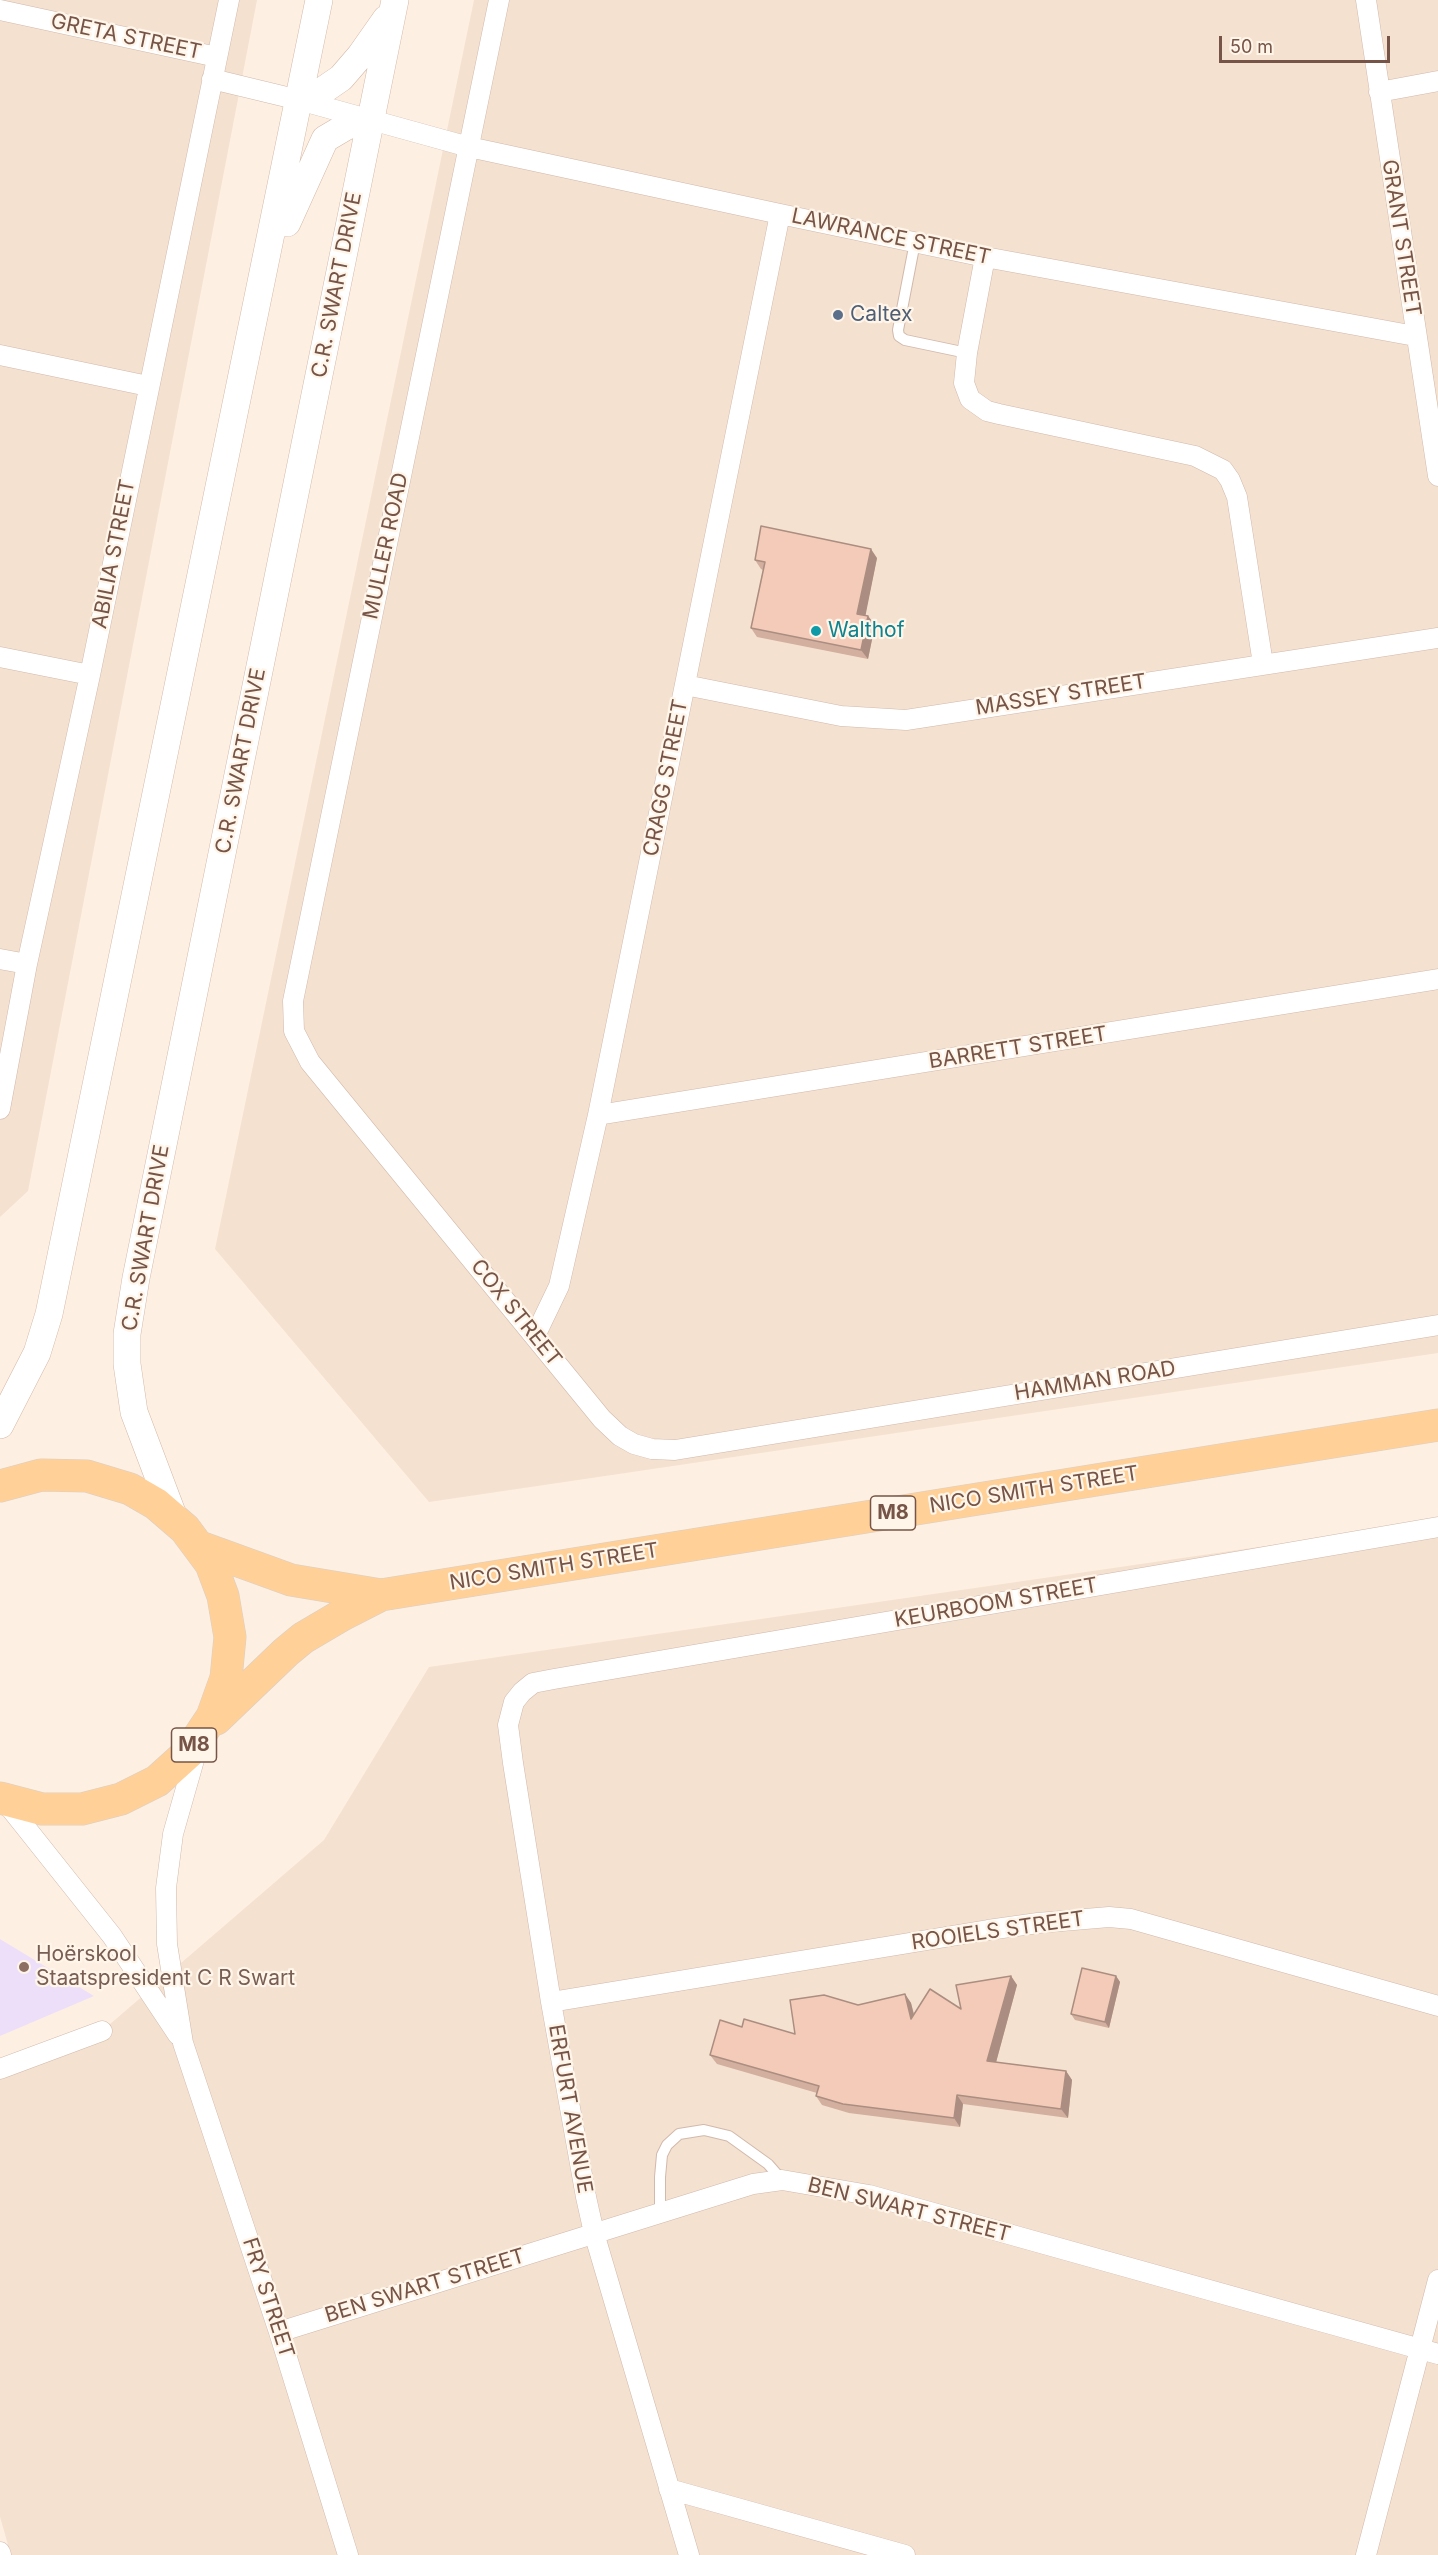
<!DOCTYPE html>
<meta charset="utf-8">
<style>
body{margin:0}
#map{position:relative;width:1438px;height:2555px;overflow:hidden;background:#fdf0e2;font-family:Inter,sans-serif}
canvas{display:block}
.scale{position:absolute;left:1219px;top:36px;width:171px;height:27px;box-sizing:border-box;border:3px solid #765447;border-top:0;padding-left:8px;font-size:18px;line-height:21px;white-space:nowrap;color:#765447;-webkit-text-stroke:4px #fff5e9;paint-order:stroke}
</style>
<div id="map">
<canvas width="1438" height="2555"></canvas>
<div class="scale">50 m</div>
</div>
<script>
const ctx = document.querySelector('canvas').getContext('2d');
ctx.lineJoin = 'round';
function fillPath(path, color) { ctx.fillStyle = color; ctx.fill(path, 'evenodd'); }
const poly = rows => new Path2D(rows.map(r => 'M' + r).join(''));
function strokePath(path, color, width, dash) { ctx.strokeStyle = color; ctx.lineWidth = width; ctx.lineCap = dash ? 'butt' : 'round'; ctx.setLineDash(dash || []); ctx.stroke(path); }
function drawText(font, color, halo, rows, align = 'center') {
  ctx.font = font + ' Inter,sans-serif'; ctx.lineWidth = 4.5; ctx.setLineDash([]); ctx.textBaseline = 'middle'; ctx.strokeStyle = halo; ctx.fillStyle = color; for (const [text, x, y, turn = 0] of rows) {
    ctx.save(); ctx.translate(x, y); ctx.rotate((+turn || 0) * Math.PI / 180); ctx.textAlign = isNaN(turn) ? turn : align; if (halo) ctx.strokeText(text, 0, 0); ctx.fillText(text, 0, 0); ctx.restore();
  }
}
const residential = poly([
 [0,0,257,0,28,1191,0,1217],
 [474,0,1438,0,1438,1353,429,1502,215,1249],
 [1438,1521,1438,2555,11,2555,0,2517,0,2070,102,2031,324,1840,429,1667]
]);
const education = poly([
 [0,1939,94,1996,0,2036]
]);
const service = poly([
 [915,242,898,330,899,336,905,340,967,353],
 [660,2213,660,2177,662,2155,667,2145,679,2134,704,2130,729,2136,768,2164,782,2180]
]);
const minor = poly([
 [499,0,293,1001,294,1031,310,1062,602,1419,620,1436,634,1444,652,1449,675,1450,1438,1325],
 [1366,0,1438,476],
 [0,10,217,57],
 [212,79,299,100,469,147,780,214,985,257,1415,336],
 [1379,92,1438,81],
 [985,257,967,353,964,383,970,399,987,411,999,414,1195,456,1223,470,1230,480,1237,497,1263,664],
 [0,355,148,386],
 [0,657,90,675],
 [685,685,841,716,906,720,1438,638],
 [0,959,27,964],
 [0,1109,27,964,90,675,229,0],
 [598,1115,1438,979],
 [535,1336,559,1286,598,1115,780,214],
 [198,1746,173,1834,166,1888,167,1944,183,2043,279,2332,348,2555],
 [3,1799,112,1936,178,2035],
 [551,2002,988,1930,1038,1923,1109,1917,1131,1919,1438,2006],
 [0,2069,102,2031],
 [279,2332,753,2184,782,2180,869,2195,1438,2354],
 [669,2489,905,2555],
 [0,2552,1,2555],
 [689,2555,594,2233,586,2197,551,2002,513,1763,508,1725,514,1702,522,1692,533,1683,554,1679,1438,1527],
 [1366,2555,1438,2280]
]);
const secondary = poly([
 [299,100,322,91,341,78,360,56,386,19],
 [287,223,325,139,347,126,370,119],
 [0,1425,37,1353,49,1314,319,0],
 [174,1518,134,1412,127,1364,127,1334,136,1278,395,0]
]);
const primary = poly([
 [0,1486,41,1475,87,1476,130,1489,156,1504,185,1529,211,1564,223,1596,230,1637,226,1678,212,1717,188,1753,157,1781,121,1799,82,1809,42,1809,0,1798],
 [200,1547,291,1580,381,1595,1438,1425],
 [216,1719,286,1652,303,1638,342,1615,381,1595]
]);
const wall = poly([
 [877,558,865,615,868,616,875,625,868,659,757,637,751,628,763,570,761,569,755,560],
 [1011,1976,1017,1985,996,2062,1066,2071,1072,2080,1068,2118,963,2104,960,2127,849,2113,822,2105,816,2096,817,2093,717,2064,710,2055,742,2027,795,2034,858,2005,905,1994,911,2003,914,2014,961,2009],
 [1116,1976,1120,1982,1109,2028,1075,2020,1071,2014]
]);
const shadedWall = poly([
 [871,549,877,558,864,623,857,614],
 [868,616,875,625,868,659,861,650],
 [1011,1976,1017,1985,994,2070,987,2061],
 [1116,1976,1120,1982,1109,2028,1105,2022],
 [905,1994,911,2003,917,2028,911,2019],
 [1066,2071,1072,2080,1068,2118,1061,2109],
 [957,2095,963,2104,960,2127,954,2118]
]);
const building = poly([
 [761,526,871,549,857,614,868,616,861,650,751,628,765,562,755,560,761,526],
 [1082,1968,1116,1976,1105,2022,1071,2014,1082,1968],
 [1011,1976,987,2061,1066,2071,1061,2109,957,2095,954,2118,843,2104,816,2096,819,2086,710,2055,720,2020,742,2027,744,2019,795,2034,790,2000,824,1995,858,2005,905,1994,911,2019,930,1989,961,2009,956,1985,1011,1976]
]);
const markers = [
 [838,315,6,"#5c6f8a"],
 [816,631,6,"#0f9aa8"],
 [24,1967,6,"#8d6e63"]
];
const shields = [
 [893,1513,45],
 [194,1745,45]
];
const shieldNames = [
 ["M8",893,1513],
 ["M8",194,1745]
];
const streetNames = [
 ["GRETA STREET",126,37,12],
 ["LAWRANCE STREET",891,237,12],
 ["GRANT STREET",1401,238,81],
 ["C.R. SWART DRIVE",337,285,-79],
 ["MULLER ROAD",386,546,-78],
 ["ABILIA STREET",114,554,-79],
 ["MASSEY STREET",1061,695,-9],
 ["C.R. SWART DRIVE",241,761,-79],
 ["CRAGG STREET",666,778,-79],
 ["BARRETT STREET",1018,1048,-9],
 ["C.R. SWART DRIVE",146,1238,-80],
 ["COX STREET",516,1313,51],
 ["HAMMAN ROAD",1095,1381,-9],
 ["NICO SMITH STREET",1034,1490,-9],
 ["NICO SMITH STREET",554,1567,-9],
 ["KEURBOOM STREET",996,1603,-10],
 ["ROOIELS STREET",998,1931,-8],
 ["ERFURT AVENUE",570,2109,80],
 ["BEN SWART STREET",909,2210,14],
 ["BEN SWART STREET",425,2286,-17],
 ["FRY STREET",268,2298,72]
];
const serviceNames = [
 ["Caltex",850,315]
];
const cultureNames = [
 ["Walthof",828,631]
];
const educationNames = [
 ["Hoërskool",36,1955],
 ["Staatspresident C R Swart",36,1979]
];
fillPath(residential, '#f5e1d0');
fillPath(education, '#eddff9');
strokePath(service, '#d1b9ab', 12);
strokePath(minor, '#d1b9ab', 21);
strokePath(secondary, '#d4b8a8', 28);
strokePath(primary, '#d9cfcb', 33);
strokePath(service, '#fff', 10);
strokePath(minor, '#fff', 20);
strokePath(secondary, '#fff', 27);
strokePath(primary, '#ffd097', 32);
fillPath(wall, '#d2af9e');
fillPath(shadedWall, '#ab8e81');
fillPath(building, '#f4cbb8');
strokePath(building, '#ab8e81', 1.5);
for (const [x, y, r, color] of markers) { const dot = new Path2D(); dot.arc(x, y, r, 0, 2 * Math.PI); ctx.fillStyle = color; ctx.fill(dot); strokePath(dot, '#fff5e9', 2); }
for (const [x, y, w] of shields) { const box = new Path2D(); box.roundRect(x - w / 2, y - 17, w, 34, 4.5); ctx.fillStyle = '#fff5e9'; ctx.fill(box); strokePath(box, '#765447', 1.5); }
drawText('bold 20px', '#765447', null, shieldNames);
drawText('21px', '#765447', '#fff5e9', streetNames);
drawText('21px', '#4e5e75', '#fff5e9', serviceNames, 'left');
drawText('21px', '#0d838f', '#fff5e9', cultureNames, 'left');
drawText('21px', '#785e54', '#fff5e9', educationNames, 'left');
</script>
